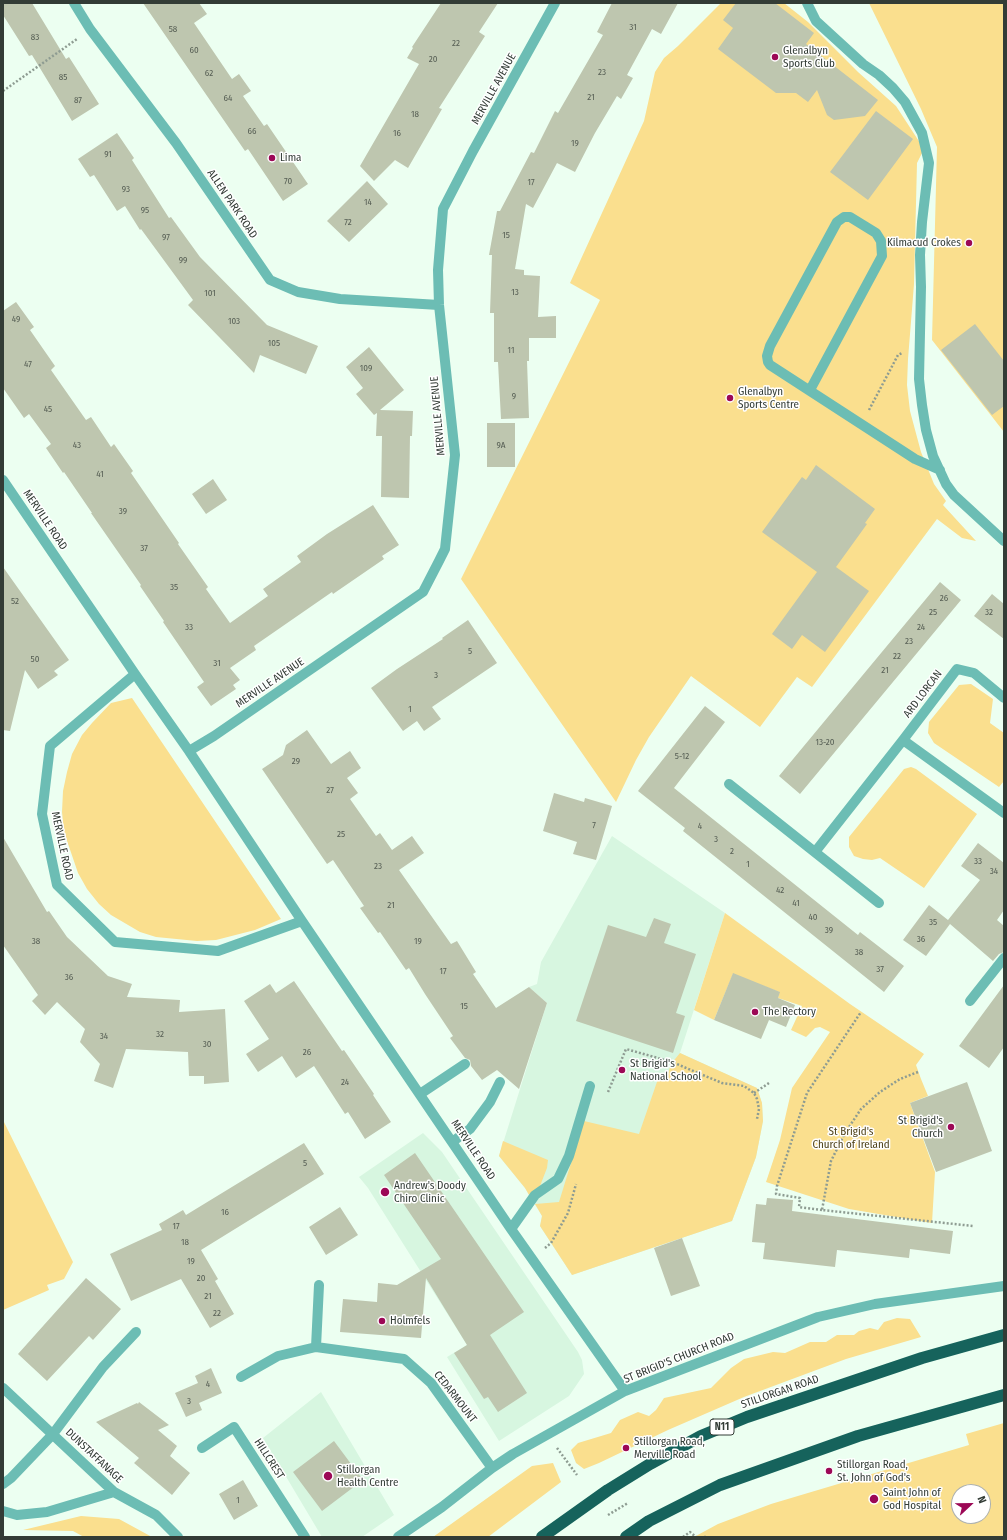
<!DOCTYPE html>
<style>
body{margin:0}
#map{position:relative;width:1007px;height:1540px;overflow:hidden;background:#ecfff1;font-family:"Fira Sans Condensed",sans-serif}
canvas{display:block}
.frame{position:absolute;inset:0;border:4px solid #333c36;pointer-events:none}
.north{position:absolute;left:951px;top:1484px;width:40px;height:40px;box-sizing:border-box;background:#fff;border:1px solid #adb1af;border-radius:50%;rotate:68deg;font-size:11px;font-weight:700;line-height:16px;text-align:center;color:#333c36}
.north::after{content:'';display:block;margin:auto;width:14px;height:18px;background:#9c0856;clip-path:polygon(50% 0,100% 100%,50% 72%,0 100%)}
</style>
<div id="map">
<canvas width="1007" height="1540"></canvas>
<div class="frame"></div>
<div class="north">N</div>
</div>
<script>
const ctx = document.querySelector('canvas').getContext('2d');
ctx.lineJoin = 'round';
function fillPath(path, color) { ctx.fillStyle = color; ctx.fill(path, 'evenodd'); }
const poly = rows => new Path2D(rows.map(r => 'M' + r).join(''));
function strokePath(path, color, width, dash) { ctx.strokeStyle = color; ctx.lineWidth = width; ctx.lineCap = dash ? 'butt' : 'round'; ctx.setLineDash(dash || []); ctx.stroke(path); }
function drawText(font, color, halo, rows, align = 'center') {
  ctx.font = font + ' "Fira Sans Condensed",sans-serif'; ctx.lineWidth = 3; ctx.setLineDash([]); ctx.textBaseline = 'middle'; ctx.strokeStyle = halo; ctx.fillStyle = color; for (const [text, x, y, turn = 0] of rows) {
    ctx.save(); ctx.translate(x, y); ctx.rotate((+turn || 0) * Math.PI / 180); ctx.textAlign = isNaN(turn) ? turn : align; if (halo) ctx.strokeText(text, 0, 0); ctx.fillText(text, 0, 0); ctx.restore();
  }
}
const built = poly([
 [612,836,725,913,680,1053,757,1088,762,1103,763,1121,756,1157,732,1221,572,1275,540,1226,542,1216,525,1188,499,1156,547,1003,529,987,537,984,541,962],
 [423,1133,442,1152,578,1352,582,1360,584,1374,569,1396,499,1441,447,1357,467,1345,368,1188,359,1177],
 [321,1392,394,1515,362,1537,322,1537,263,1438]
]);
const green = poly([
 [721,3,784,3,808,22,858,72,896,106,924,149,917,163,914,284,908,359,907,385,910,411,921,452,934,484,946,501,943,505,976,541,962,538,937,519,812,687,797,677,760,727,691,676,649,737,636,760,616,802,461,579,600,300,570,283,644,121,655,72,664,58,678,46],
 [869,3,1004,3,1004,432,932,340,937,147,921,109],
 [971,684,993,699,990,723,1004,733,1004,781,999,787,934,743,928,733,929,722,959,685],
 [132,698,281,919,255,930,216,940,197,941,156,937,140,932,111,915,99,904,87,889,78,873,64,832,62,812,63,791,67,772,72,754,82,735,92,723,111,703],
 [911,767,916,769,977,814,924,888,880,858,872,860,863,859,854,856,849,847,849,837,904,769],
 [725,913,850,1004,924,1054,916,1065,921,1079,928,1096,910,1103,935,1172,932,1223,849,1209,766,1182,780,1140,792,1088,830,1032,820,1027,815,1028,806,1037,791,1030,802,1006,778,998,779,992,733,974,714,1020,694,1010],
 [680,1053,757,1088,762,1103,763,1121,756,1157,732,1221,572,1275,540,1226,542,1216,535,1204,559,1202,584,1121,639,1134,658,1079,667,1077,671,1064],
 [3,1120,73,1262,64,1279,47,1285,49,1290,3,1310],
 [503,1141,548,1160,547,1168,540,1186,529,1195,525,1188,499,1156],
 [897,1318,910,1319,921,1337,846,1359,744,1397,668,1430,599,1463,584,1469,576,1463,571,1450,578,1443,611,1433,620,1420,638,1412,649,1416,656,1410,664,1398,711,1388,731,1368,744,1359,773,1352,785,1353,810,1342,826,1342,837,1335,854,1335,859,1331,870,1328,878,1330,884,1322],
 [1004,1423,1004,1537,694,1537,718,1524,771,1504,969,1445,966,1434],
 [959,1492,983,1492,983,1516,959,1516],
 [553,1463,561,1482,488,1537,433,1537,532,1466],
 [81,1516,119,1519,152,1537,84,1537,73,1531,23,1530]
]);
const building = poly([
 [3,3,32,3,66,59,69,57,99,104,72,121,32,55,29,56,3,15],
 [143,3,199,3,207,14,194,23,232,79,239,74,251,91,243,96,264,126,267,124,308,184,283,201,248,149,245,151],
 [441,3,498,3,479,32,485,36,439,108,442,109,408,168,395,160,374,181,360,166,419,64,407,58,413,48,412,47],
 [612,3,678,3,661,34,652,29,627,75,633,78,621,99,617,96,595,133,575,172,557,163,533,208,526,204,515,269,524,270,524,275,540,276,538,317,556,316,556,338,529,338,529,361,527,361,529,418,501,419,498,362,494,362,494,313,490,313,492,255,489,255,497,211,500,211,531,152,534,153,555,111,558,113,603,35,597,32],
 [736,3,775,3,814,33,806,44,878,100,865,116,834,120,827,115,817,90,808,102,796,93,776,93,718,49,733,28,723,20],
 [876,111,913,139,868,200,830,172],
 [117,133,134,158,132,160,169,218,171,217,200,257,267,325,318,346,306,374,260,355,254,373,188,305,193,300,141,229,140,230,125,206,117,211,94,175,90,177,78,159],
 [367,181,388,204,349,242,327,221],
 [16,302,34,327,30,330,55,366,51,370,86,420,91,417,111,447,114,444,133,471,131,473,179,543,178,544,208,587,206,589,230,623,268,596,263,589,301,562,297,556,327,534,373,505,399,545,382,556,384,559,333,594,332,592,254,646,256,650,230,668,240,680,233,685,236,689,211,706,197,687,204,682,163,622,164,621,140,586,141,585,91,513,92,513,64,472,63,473,46,448,51,444,29,414,24,418,3,388,3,311],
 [975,324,1004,361,1004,406,992,415,941,350],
 [369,347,404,390,380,410,413,411,412,436,410,436,409,498,381,497,382,436,376,436,377,413,374,415,356,394,363,388,346,367],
 [487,423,515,423,515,467,487,467],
 [816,465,875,509,865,523,867,524,836,567,869,591,825,652,802,635,792,649,772,634,817,572,762,532,802,477,806,480],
 [213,479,227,500,206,514,192,494],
 [3,567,69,660,54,671,58,675,38,689,25,670,10,731,3,730],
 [940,582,961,600,800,794,779,776],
 [992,594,1004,604,1004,639,974,616],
 [468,620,497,663,432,707,441,719,424,731,417,721,403,731,371,688,397,669,443,639,442,638],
 [705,706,725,722,674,788,858,935,860,932,904,966,884,992,683,831,685,828,638,791],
 [307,730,331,764,350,751,361,768,347,778,358,793,350,799,376,836,380,833,392,850,412,836,424,853,399,870,451,944,457,941,476,972,473,974,496,1008,529,987,547,1003,519,1089,497,1070,482,1080,471,1066,470,1060,465,1058,450,1038,453,1036,425,994,409,968,406,970,380,932,378,933,360,908,364,906,333,860,327,864,262,769,283,755,286,745],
 [554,793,584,802,585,798,612,806,596,860,573,854,577,842,543,831],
 [3,837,47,912,49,911,67,937,108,976,132,984,127,997,180,1000,179,1012,225,1009,229,1082,204,1084,204,1076,189,1076,188,1052,126,1049,113,1088,94,1081,100,1064,80,1042,85,1029,57,1002,45,1015,32,1001,38,995,3,945],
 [978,843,1004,863,1004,910,997,920,1004,926,1004,952,999,954,993,961,950,924,926,956,903,940,929,905,948,920,980,880,961,866],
 [654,918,671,924,664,943,696,954,676,1013,685,1016,673,1053,576,1021,608,925,646,937],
 [733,973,780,992,778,998,795,1005,786,1027,769,1020,761,1039,714,1020],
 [294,981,342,1051,344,1050,374,1094,373,1095,391,1122,365,1139,348,1112,345,1114,314,1066,296,1078,282,1056,258,1072,246,1054,269,1039,244,1001,270,984,276,993],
 [1004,985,1004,1047,989,1068,959,1046],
 [967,1082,992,1151,936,1172,910,1103],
 [304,1143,324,1174,201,1250,218,1279,215,1281,234,1314,210,1328,181,1279,131,1301,110,1254,162,1230,159,1224,183,1210,186,1215],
 [415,1153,524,1312,490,1335,527,1393,498,1412,488,1397,484,1399,454,1353,467,1345,426,1278,421,1338,340,1332,343,1299,377,1302,378,1283,397,1285,441,1259,384,1175],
 [767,1198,793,1200,792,1211,953,1231,950,1254,910,1249,909,1258,837,1250,835,1267,763,1259,765,1243,752,1242,756,1204,766,1205],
 [340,1207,358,1235,326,1255,309,1227],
 [682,1238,700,1286,671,1296,654,1248],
 [86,1278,121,1309,93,1340,89,1336,47,1381,18,1354],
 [211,1368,222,1393,199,1403,202,1410,186,1417,175,1393,198,1383,195,1376],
 [139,1402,169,1425,158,1430,177,1446,170,1456,190,1473,172,1495,134,1463,139,1458,96,1422,137,1403,138,1404],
 [334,1441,363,1480,322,1511,293,1472],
 [243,1480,258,1506,234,1520,219,1494]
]);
const path = poly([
 [3,91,77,39],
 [869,410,898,355,902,353],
 [918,1072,900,1079,880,1092,861,1109,845,1133,831,1161,822,1210,973,1226],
 [608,1092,626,1049,672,1062,722,1083,744,1086,754,1093,757,1099,759,1109,757,1119],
 [754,1093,769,1083],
 [822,1210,799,1207,800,1198,776,1194,777,1186,807,1093,861,1012],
 [545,1248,551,1243,568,1213,576,1184],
 [557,1448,577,1475],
 [608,1515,628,1503],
 [683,1537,690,1532,696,1537],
 [704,1537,707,1537]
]);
const minor = poly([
 [74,3,90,29,176,143,270,280,298,292,340,299,439,305],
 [807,3,816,21,863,64,879,75,893,88,905,102,922,133,929,163,922,222,920,255,921,287,919,379,922,405,926,430,933,456,946,484,954,495,1004,541],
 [810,390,882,256,881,241,876,233,850,217,844,217,837,222,770,346,767,356,768,362,770,365,915,459,940,470],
 [3,480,135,674,189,751,302,921,511,1229,625,1391],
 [135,674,50,746,42,814,57,885,115,942,218,951,302,921],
 [903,740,1004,813],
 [189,751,214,736,423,592,439,561,445,549,455,455,439,305,438,270,443,209,473,151,555,3],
 [729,784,879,903],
 [815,852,903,740,957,669,974,673,1004,698],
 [970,1001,1004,958],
 [420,1094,465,1064],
 [452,1142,470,1129,490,1102,500,1082],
 [511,1229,535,1195,558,1179,569,1156,590,1086],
 [319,1285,316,1347,404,1359,431,1383,492,1468],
 [241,1377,278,1356,316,1347],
 [3,1388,114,1492,156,1515,178,1537],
 [202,1448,234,1427,305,1537],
 [3,1484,11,1478,53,1434,103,1367,136,1332],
 [3,1511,17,1515,47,1512,114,1492],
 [398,1537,442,1507,492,1468,513,1454,625,1391,818,1317,875,1304,1004,1286]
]);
const highway = poly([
 [542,1537,608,1490,650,1464,701,1436,747,1417,922,1358,1004,1335],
 [626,1537,649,1521,720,1485,858,1436,1004,1395]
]);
const markers = [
 [775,57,4,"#9c0856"],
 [272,158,4,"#9c0856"],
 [969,243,4,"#9c0856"],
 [730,398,4,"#9c0856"],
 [755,1012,4,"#9c0856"],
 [622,1070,4,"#9c0856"],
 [951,1127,4,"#9c0856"],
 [385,1192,5,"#9c0856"],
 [382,1321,4,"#9c0856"],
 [626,1448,4,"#9c0856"],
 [829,1471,4,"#9c0856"],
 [328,1476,5,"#9c0856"],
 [874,1499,5,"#9c0856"]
];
const numberNames = [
 ["31",633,27],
 ["58",173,29],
 ["83",35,37],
 ["22",456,43],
 ["60",194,50],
 ["20",433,59],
 ["23",602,72],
 ["62",209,73],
 ["85",63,77],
 ["21",591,97],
 ["64",228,98],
 ["87",78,100],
 ["18",415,114],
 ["66",252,131],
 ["16",397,133],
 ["19",575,143],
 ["91",108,154],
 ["70",288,181],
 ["17",531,182],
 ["93",126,189],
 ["14",368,202],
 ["95",145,210],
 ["72",348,222],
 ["15",506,235],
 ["97",166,237],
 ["99",183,260],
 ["13",515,292],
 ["101",210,293],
 ["49",16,319],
 ["103",234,321],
 ["105",274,343],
 ["11",511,350],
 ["47",28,364],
 ["109",366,368],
 ["9",514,396],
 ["45",48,409],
 ["43",77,445],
 ["9A",501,445],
 ["41",100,474],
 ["39",123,511],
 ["37",144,548],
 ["35",174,587],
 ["26",944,598],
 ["52",15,601],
 ["25",933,612],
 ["32",989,612],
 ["33",189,627],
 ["24",921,627],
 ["23",909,641],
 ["5",470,651],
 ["22",897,656],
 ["50",35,659],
 ["31",217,663],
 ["21",885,670],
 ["3",436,675],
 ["1",410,709],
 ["13-20",825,742],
 ["5-12",682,756],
 ["29",296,761],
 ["27",330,790],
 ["7",594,825],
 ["4",700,826],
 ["25",341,834],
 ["3",716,839],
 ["2",732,851],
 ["33",978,861],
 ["1",748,864],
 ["23",378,866],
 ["34",994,871],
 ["42",780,890],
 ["41",796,903],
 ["21",391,905],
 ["40",813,917],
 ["35",933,922],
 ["39",829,930],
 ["36",921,939],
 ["38",36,941],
 ["19",418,941],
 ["38",859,952],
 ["37",880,969],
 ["17",443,971],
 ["36",69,977],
 ["15",464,1006],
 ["32",160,1034],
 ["34",104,1036],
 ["30",207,1044],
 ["26",307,1052],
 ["24",345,1082],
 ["5",305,1163],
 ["16",225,1212],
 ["17",176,1226],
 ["18",185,1242],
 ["19",191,1261],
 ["20",201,1278],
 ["21",208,1296],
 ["22",217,1313],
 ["4",208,1384],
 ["3",189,1401],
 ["1",238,1500]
];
const shields = [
 [722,1427,24]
];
const shieldNames = [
 ["N11",722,1427]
];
const poiNames = [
 ["Glenalbyn",783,51],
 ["Sports Club",783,64],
 ["Lima",280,158],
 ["Kilmacud Crokes",961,243,"right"],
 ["Glenalbyn",738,392],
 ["Sports Centre",738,405],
 ["The Rectory",763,1012],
 ["St Brigid's",630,1064],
 ["National School",630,1077],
 ["St Brigid's",943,1121,"right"],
 ["Church",943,1134,"right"],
 ["Andrew's Doody",394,1186],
 ["Chiro Clinic",394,1199],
 ["Holmfels",390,1321],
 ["Stillorgan Road,",634,1442],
 ["Merville Road",634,1455],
 ["Stillorgan Road,",837,1465],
 ["St. John of God's",837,1478],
 ["Stillorgan",337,1470],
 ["Health Centre",337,1483],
 ["Saint John of",883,1493],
 ["God Hospital",883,1506]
];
const streetNames = [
 ["MERVILLE AVENUE",494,89,-61],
 ["ALLEN PARK ROAD",232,204,56],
 ["MERVILLE AVENUE",438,416,-95],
 ["MERVILLE ROAD",45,520,56],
 ["MERVILLE AVENUE",270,683,-34],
 ["ARD LORCAN",923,694,-53],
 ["MERVILLE ROAD",62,846,78],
 ["MERVILLE ROAD",473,1150,56],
 ["ST BRIGID'S CHURCH ROAD",679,1358,-22],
 ["STILLORGAN ROAD",780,1392,-19],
 ["CEDARMOUNT",455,1397,52],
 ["DUNSTAFFANAGE",94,1456,43],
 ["HILLCREST",269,1459,57]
];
const parkNames = [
 ["St Brigid's",851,1132],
 ["Church of Ireland",851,1145]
];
fillPath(built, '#d7f6e0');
fillPath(green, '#fadf8e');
fillPath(building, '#bec6af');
strokePath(path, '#8e9c92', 2.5, [2, 2]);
strokePath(minor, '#6cbdb4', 10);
strokePath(highway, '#16635c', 12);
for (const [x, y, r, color] of markers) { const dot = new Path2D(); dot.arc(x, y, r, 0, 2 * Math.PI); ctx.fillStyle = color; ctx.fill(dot); strokePath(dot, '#fff', 1.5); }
drawText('9px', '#565e54', null, numberNames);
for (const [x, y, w] of shields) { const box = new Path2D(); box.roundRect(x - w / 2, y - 8, w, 16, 3); ctx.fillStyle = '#fff'; ctx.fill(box); strokePath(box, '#333c36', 1); }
drawText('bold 10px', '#333c36', null, shieldNames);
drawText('11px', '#333c36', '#fff', poiNames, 'left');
drawText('11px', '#333c36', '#fff', streetNames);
drawText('11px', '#50431a', '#fff', parkNames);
</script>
